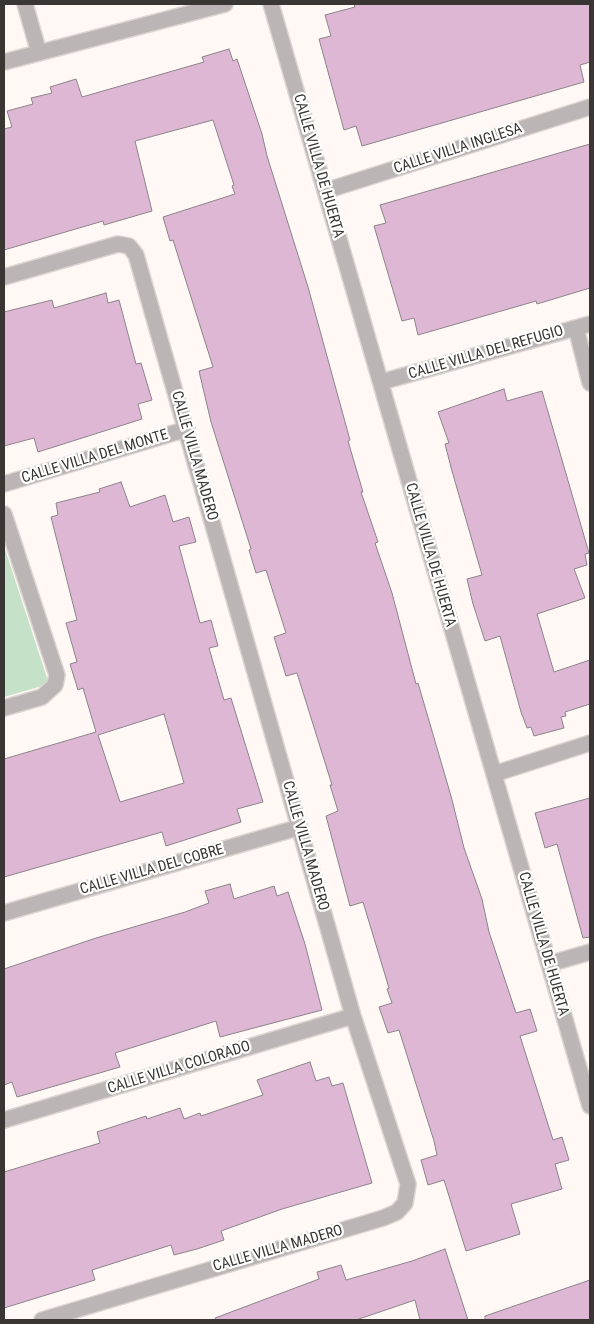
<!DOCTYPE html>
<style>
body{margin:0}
#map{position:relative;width:594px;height:1324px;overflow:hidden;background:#fff8f5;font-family:"Roboto Condensed",sans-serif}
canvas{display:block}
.frame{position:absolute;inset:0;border:5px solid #3a3634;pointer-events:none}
</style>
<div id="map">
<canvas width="594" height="1324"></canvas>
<div class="frame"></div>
</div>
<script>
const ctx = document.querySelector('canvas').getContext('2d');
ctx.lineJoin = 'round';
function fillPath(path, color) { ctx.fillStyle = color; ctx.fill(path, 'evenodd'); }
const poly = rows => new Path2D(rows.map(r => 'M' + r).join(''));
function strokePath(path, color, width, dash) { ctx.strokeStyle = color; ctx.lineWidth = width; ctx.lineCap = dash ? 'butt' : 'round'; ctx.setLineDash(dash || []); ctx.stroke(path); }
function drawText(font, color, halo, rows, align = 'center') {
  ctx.font = font + ' "Roboto Condensed",sans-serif'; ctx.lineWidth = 4.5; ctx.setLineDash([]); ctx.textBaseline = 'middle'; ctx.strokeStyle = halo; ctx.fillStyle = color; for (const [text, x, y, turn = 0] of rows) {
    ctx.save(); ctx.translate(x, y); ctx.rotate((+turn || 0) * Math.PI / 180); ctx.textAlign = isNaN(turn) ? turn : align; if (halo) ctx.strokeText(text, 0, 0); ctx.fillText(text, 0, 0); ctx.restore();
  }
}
const green = poly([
 [4,546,49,684,4,697]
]);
const building = poly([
 [354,4,590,4,590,62,580,65,584,82,362,146,356,126,344,130,319,39,331,36,325,15,355,7,354,4],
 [229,49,233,61,237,59,262,134,267,156,308,287,350,440,348,441,363,492,361,492,378,542,375,543,392,593,416,684,418,683,451,796,464,848,482,899,489,932,516,1013,530,1009,537,1031,520,1036,553,1140,562,1137,569,1160,555,1164,562,1189,511,1204,520,1234,466,1251,444,1180,428,1185,421,1160,437,1155,434,1141,399,1030,388,1033,379,1007,392,1003,387,989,389,988,363,902,350,906,326,816,338,811,330,785,332,785,297,673,286,676,274,637,286,633,266,570,256,573,249,550,251,549,211,422,199,371,213,367,173,240,170,241,163,217,235,194,232,186,234,185,213,120,135,141,152,211,104,225,103,221,4,250,4,129,12,127,7,111,33,104,31,98,52,93,50,87,76,79,82,97,204,62,202,57,229,49],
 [590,144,590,288,537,304,536,301,418,335,414,318,402,321,374,226,386,223,380,205,590,144],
 [106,293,108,303,119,300,136,364,141,363,152,400,138,404,142,419,38,452,34,438,4,446,4,312,52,300,54,308,106,293],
 [504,389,507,401,542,391,589,553,585,554,587,565,574,569,585,598,537,614,554,672,590,660,590,704,565,712,566,716,561,717,564,728,534,736,531,727,527,728,521,712,500,636,485,641,473,604,467,579,482,575,452,471,445,444,449,443,438,412,504,389],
 [121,482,130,507,165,495,173,522,189,517,196,542,179,546,200,623,211,620,218,646,209,648,224,700,231,698,263,802,237,809,241,822,166,846,162,832,4,877,4,759,96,732,83,688,78,690,70,664,77,662,66,623,77,620,51,517,58,515,56,503,100,492,99,489,121,482],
 [164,714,184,783,120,802,98,735,164,714],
 [590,798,590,937,583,938,557,844,545,848,535,813,590,798],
 [230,884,234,899,274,886,277,896,288,892,305,944,322,1010,220,1037,216,1021,115,1053,120,1067,17,1097,12,1082,4,1085,4,969,96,938,185,912,209,903,205,891,230,884],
 [310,1062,316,1081,329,1077,332,1086,343,1083,372,1183,282,1209,221,1231,224,1240,197,1249,174,1255,171,1245,92,1270,95,1280,4,1308,4,1172,100,1143,97,1132,146,1116,147,1119,180,1108,184,1119,200,1113,201,1116,263,1095,257,1080,310,1062],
 [445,1249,468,1320,420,1320,415,1300,356,1320,216,1320,215,1318,319,1279,317,1272,341,1265,346,1280,412,1261,445,1249],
 [590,1280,590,1320,485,1320,485,1316,590,1280]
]);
const minor = poly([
 [25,4,39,53],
 [271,4,590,1106],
 [4,62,225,4],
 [325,191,590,107],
 [4,277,118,244,129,246,136,255,353,1016,408,1184,405,1203,397,1212,383,1218,42,1320],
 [576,328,590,383],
 [381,382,590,324],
 [4,484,187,429],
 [4,514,57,675,55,685,42,697,4,708],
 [494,774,590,743],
 [4,913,300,827],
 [549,964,590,952],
 [4,1120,353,1016]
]);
const streetNames = [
 ["CALLE VILLA INGLESA",458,149,-18],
 ["CALLE VILLA DE HUERTA",318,166,74],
 ["CALLE VILLA DEL REFUGIO",486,353,-16],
 ["CALLE VILLA MADERO",194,456,74],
 ["CALLE VILLA DEL MONTE",95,457,-17],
 ["CALLE VILLA DE HUERTA",430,555,74],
 ["CALLE VILLA MADERO",305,846,74],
 ["CALLE VILLA DEL COBRE",152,870,-16],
 ["CALLE VILLA DE HUERTA",543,944,74],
 ["CALLE VILLA COLORADO",179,1068,-17],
 ["CALLE VILLA MADERO",278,1249,-16]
];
fillPath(green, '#c5e1c7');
fillPath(building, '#ddb7d4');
strokePath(building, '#8c848a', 1);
strokePath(minor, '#dcd5d2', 18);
strokePath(minor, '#bbb6b5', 15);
drawText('15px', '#3a3634', '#fff', streetNames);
</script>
